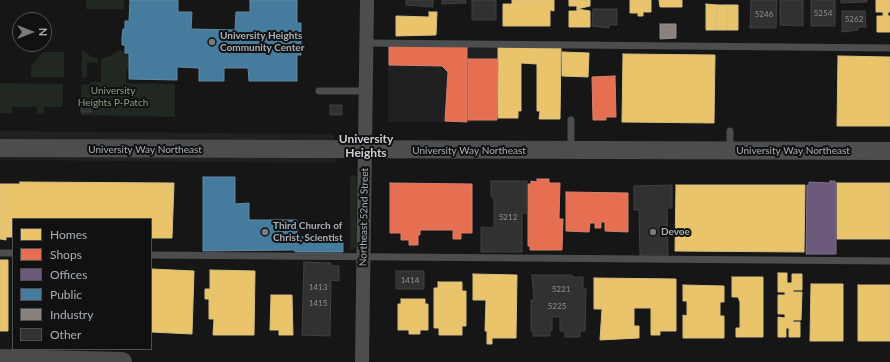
<!DOCTYPE html>
<style>
body{margin:0}
#map{position:relative;width:890px;height:362px;overflow:hidden;background:#161617;font-family:Lato,sans-serif}
canvas{display:block}
.legend{position:absolute;left:12px;top:218px;width:140px;height:132px;box-sizing:border-box;background:#111112;border:1px solid #4e5154;margin:0;padding:5px 7px;list-style:none;font-size:12px;color:#a9b0b6}
.legend li{display:flex;align-items:center;gap:8px;height:20px}
.legend b{width:20px;border:1px solid #4e5154}
.north{position:absolute;left:12px;top:12px;width:40px;height:40px;box-sizing:border-box;background:#111112;border:1px solid #4e5154;border-radius:50%;rotate:90deg;font-size:11px;font-weight:700;line-height:16px;text-align:center;color:#a9b0b6}
.north::after{content:'';display:block;margin:auto;width:14px;height:18px;background:#767a7e;clip-path:polygon(50% 0,100% 100%,50% 72%,0 100%)}
</style>
<div id="map">
<canvas width="890" height="362"></canvas>
<ul class="legend">
<li><b style="height:11px;background:#e9c46a"></b>Homes</li>
<li><b style="height:11px;background:#e76f51"></b>Shops</li>
<li><b style="height:11px;background:#6d597a"></b>Offices</li>
<li><b style="height:11px;background:#457b9d"></b>Public</li>
<li><b style="height:11px;background:#8a817c"></b>Industry</li>
<li><b style="height:11px;background:#313132"></b>Other</li>
</ul>
<div class="north">N</div>
</div>
<script>
const ctx = document.querySelector('canvas').getContext('2d');
ctx.lineJoin = 'round';
function fillPath(path, color) { ctx.fillStyle = color; ctx.fill(path, 'evenodd'); }
const poly = rows => new Path2D(rows.map(r => 'M' + r).join(''));
function strokePath(path, color, width, dash) { ctx.strokeStyle = color; ctx.lineWidth = width; ctx.lineCap = dash ? 'butt' : 'round'; ctx.setLineDash(dash || []); ctx.stroke(path); }
function drawText(font, color, halo, rows, align = 'center') {
  ctx.font = font + ' Lato,sans-serif'; ctx.lineWidth = 4; ctx.setLineDash([]); ctx.textBaseline = 'middle'; ctx.strokeStyle = halo; ctx.fillStyle = color; for (const [text, x, y, turn = 0] of rows) {
    ctx.save(); ctx.translate(x, y); ctx.rotate((+turn || 0) * Math.PI / 180); ctx.textAlign = isNaN(turn) ? turn : align; if (halo) ctx.strokeText(text, 0, 0); ctx.fillText(text, 0, 0); ctx.restore();
  }
}
const built = poly([
 [388,44,498,44,497,122,388,122],
 [0,131,334,134,335,163,0,160]
]);
const green = poly([
 [86,0,124,0,124,9,86,9],
 [82,50,92,57,98,59,98,63,87,62,87,77,82,77],
 [117,51,125,51,125,53,129,53,129,69,126,69,126,83,175,84,175,117,81,115,81,85,90,84,90,82,101,82,101,59,112,55],
 [43,52,64,52,64,77,31,77,31,66],
 [0,83,63,84,63,107,44,107,44,114,37,114,37,107,12,107,12,113,0,113],
 [354,175,357,178,356,248,350,250,350,179,351,176]
]);
const homes = poly([
 [512,0,554,0,554,11,550,10,550,26,503,26,503,4,512,4,512,0],
 [569,0,590,0,590,6,577,9,577,6,569,6,569,0],
 [630,0,651,0,651,12,643,12,643,16,638,16,638,13,630,13,630,0],
 [659,0,682,0,682,7,660,7,659,0],
 [876,0,890,0,890,12,888,12,888,16,890,16,890,32,877,32,877,16,883,16,883,12,876,12,876,0],
 [706,4,717,5,716,30,706,30,706,4],
 [717,5,728,5,727,30,716,30,717,5],
 [728,5,738,5,738,30,727,30,728,5],
 [577,9,590,11,590,27,569,27,569,11,577,11,577,9],
 [429,12,437,12,436,35,396,36,396,16,429,17,429,12],
 [498,46,561,47,560,119,539,119,540,111,537,111,537,64,521,63,521,111,518,111,518,118,498,118,498,46],
 [562,52,589,53,588,77,562,76,562,52],
 [623,54,715,55,714,123,622,122,623,54],
 [838,56,890,57,890,126,837,126,838,56],
 [20,182,174,183,172,238,151,238,151,219,13,219,13,237,6,237,6,240,0,239,0,184,20,184,20,182],
 [837,183,890,183,890,239,837,239,837,183],
 [676,185,805,185,804,252,675,251,676,185],
 [0,260,8,260,8,331,0,331,0,260],
 [152,269,194,271,192,334,151,332,152,269],
 [210,270,255,271,254,335,213,335,214,319,209,319,209,299,205,299,205,289,210,289,210,270],
 [778,273,787,273,787,283,792,283,792,274,802,274,802,290,793,290,793,292,802,292,801,320,793,320,793,322,800,322,800,337,789,337,789,328,786,328,786,337,778,337,778,317,785,318,785,314,778,314,778,295,785,295,785,292,778,292,778,273],
 [473,274,517,275,516,338,492,338,492,344,487,344,487,331,485,331,486,300,473,300,473,274],
 [732,277,763,277,763,337,736,337,736,328,740,328,740,302,738,297,732,297,732,277],
 [594,278,676,279,676,331,660,331,660,335,651,335,651,308,634,308,634,326,639,326,639,338,600,340,602,309,594,309,594,278],
 [438,282,462,282,462,291,466,291,466,326,462,326,462,335,439,335,439,328,434,328,434,288,438,288,438,282],
 [811,284,843,284,843,341,810,341,811,284],
 [683,285,724,286,724,302,720,302,720,316,724,316,724,338,683,338,683,315,687,316,687,301,683,301,683,285],
 [858,285,890,285,890,341,858,341,858,285],
 [271,295,292,295,293,335,279,335,279,330,270,330,271,295],
 [401,299,425,299,425,304,428,304,428,330,420,330,420,334,409,334,409,330,398,330,398,304,401,304,401,299]
]);
const shops = poly([
 [389,45,467,46,467,122,445,121,448,72,442,66,389,65,389,45],
 [468,59,498,59,497,120,468,120,468,59],
 [615,76,616,117,606,117,606,120,593,120,592,77,615,76],
 [537,179,549,179,549,183,560,183,559,219,563,219,562,250,530,250,530,246,528,246,528,184,531,184,531,181,537,182,537,179],
 [390,183,472,184,472,233,461,233,461,239,453,239,453,230,420,230,420,235,418,235,418,245,409,245,409,240,401,240,401,233,390,233,390,183],
 [566,192,628,193,628,232,605,231,605,222,601,222,601,228,595,228,595,223,590,223,589,232,566,231,566,192]
]);
const offices = poly([
 [830,181,835,181,836,185,836,254,806,254,807,185,809,185,809,182,830,183,830,181]
]);
const public = poly([
 [130,0,178,0,178,12,192,12,191,29,235,30,236,12,250,12,250,0,297,0,297,23,301,23,301,55,297,55,297,81,249,81,248,68,224,68,224,81,199,81,199,68,177,67,177,80,129,79,129,53,125,53,125,45,122,45,122,37,123,29,125,29,125,21,129,21,130,0],
 [203,177,235,177,235,204,249,203,249,220,297,220,297,237,343,236,343,252,295,252,295,250,203,251,203,177]
]);
const industry = poly([
 [660,24,676,24,676,38,660,39,660,24]
]);
const building = poly([
 [406,0,433,0,433,7,406,5,406,0],
 [442,0,466,0,466,3,442,4,442,0],
 [472,0,496,0,496,20,472,20,472,0],
 [751,0,777,0,776,28,750,28,751,0],
 [780,0,803,0,803,26,780,25,780,0],
 [811,0,835,0,835,26,811,26,811,0],
 [841,0,867,0,867,2,841,3,841,0],
 [593,9,617,9,617,25,609,25,609,28,592,26,593,9],
 [842,11,865,11,866,27,858,27,858,30,842,32,842,11],
 [81,101,91,101,91,112,81,112,81,101],
 [330,105,342,105,342,115,330,115,330,105],
 [491,181,527,181,527,213,522,213,522,252,481,252,481,227,494,228,494,197,491,197,491,181],
 [672,185,672,208,667,208,668,255,640,255,639,210,634,210,634,186,672,185],
 [304,262,331,263,331,266,339,266,339,281,331,280,330,336,302,335,304,262],
 [396,271,424,271,424,289,396,289,396,271],
 [532,275,572,275,572,277,583,277,583,289,586,289,585,331,580,331,580,337,565,337,565,331,560,331,560,317,552,317,552,330,550,330,550,336,533,336,533,331,531,331,531,300,534,300,532,275]
]);
const service = poly([
 [367,43,890,48],
 [319,91,366,91],
 [571,150,571,120],
 [730,150,730,131],
 [0,253,13,253],
 [151,255,890,261]
]);
const minor = poly([
 [362,362,367,0]
]);
const tertiary = poly([
 [0,148,890,151]
]);
const secondary = poly([
 [0,359,122,362]
]);
const markers = [
 [212,42,4,"#767a7e"],
 [265,232,4,"#767a7e"],
 [653,232,4,"#767a7e"]
];
const numberNames = [
 ["5254",823,13],
 ["5246",764,14],
 ["5262",854,19],
 ["5212",508,217],
 ["1414",410,280],
 ["1413",318,287],
 ["5221",561,289],
 ["1415",318,303],
 ["5225",557,306]
];
const poiNames = [
 ["University Heights",220,36],
 ["Community Center",220,48],
 ["Third Church of",273,226],
 ["Christ, Scientist",273,238],
 ["Devoe",661,232]
];
const parkNames = [
 ["University",113,91],
 ["Heights P-Patch",113,103]
];
const streetNames = [
 ["University Way Northeast",145,150],
 ["University Way Northeast",469,151],
 ["University Way Northeast",793,151],
 ["Northeast 52nd Street",364,217,-89]
];
const quarterNames = [
 ["University",366,139],
 ["Heights",366,153]
];
fillPath(built, '#202022');
fillPath(green, '#212721');
fillPath(homes, '#e9c46a');
strokePath(homes, '#d6be81', 1);
fillPath(shops, '#e76f51');
strokePath(shops, '#d4826f', 1);
fillPath(offices, '#6d597a');
strokePath(offices, '#7f738c', 1);
fillPath(public, '#457b9d');
strokePath(public, '#638ba4', 1);
fillPath(industry, '#8a817c');
strokePath(industry, '#938f8d', 1);
fillPath(building, '#313132');
strokePath(building, '#3f4143', 1);
strokePath(service, '#4b4d4f', 7);
strokePath(minor, '#4b4d4f', 14);
strokePath(tertiary, '#4b4d4f', 18);
strokePath(secondary, '#4a4b4d', 20);
for (const [x, y, r, color] of markers) { const dot = new Path2D(); dot.arc(x, y, r, 0, 2 * Math.PI); ctx.fillStyle = color; ctx.fill(dot); strokePath(dot, '#111112', 1.5); }
drawText('8px', '#8b9095', null, numberNames);
drawText('bold 10px', '#a9b0b6', '#111112', poiNames, 'left');
drawText('10px', '#879f82', '#111112', parkNames);
drawText('10px', '#a9b0b6', '#111112', streetNames);
drawText('bold 12px', '#caced2', '#111112', quarterNames);
</script>
